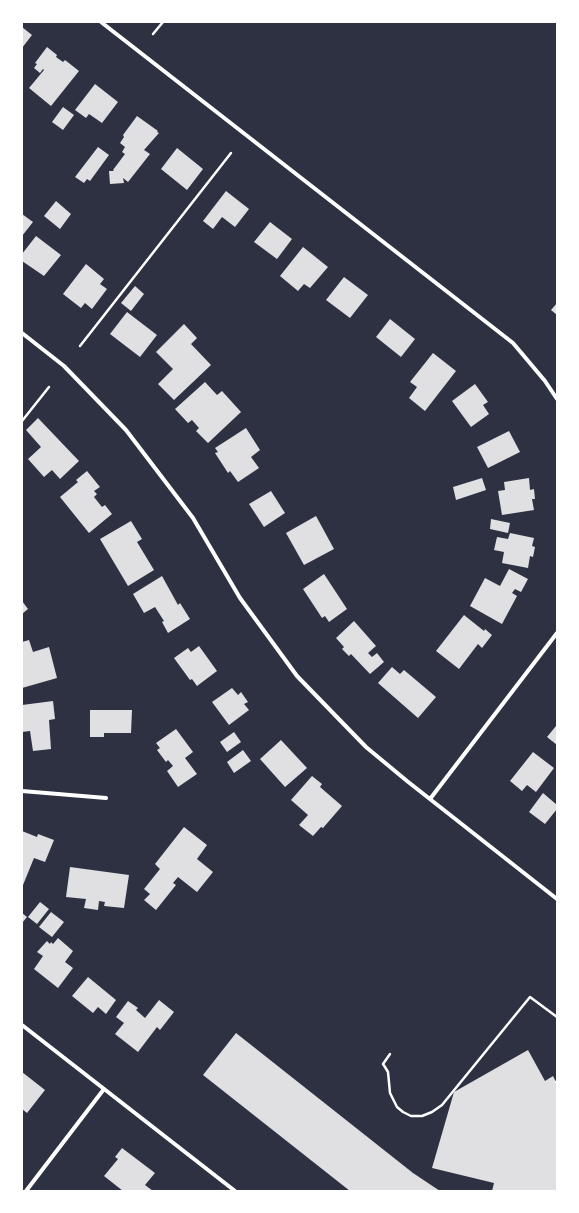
<!DOCTYPE html>
<style>
body{margin:0}
#map{position:relative;width:579px;height:1213px;overflow:hidden;background:#2d3142;font-family:Signika,sans-serif}
canvas{display:block}
.frame{position:absolute;inset:0;border:23px solid #fff;pointer-events:none}
</style>
<div id="map">
<canvas width="579" height="1213"></canvas>
<div class="frame"></div>
</div>
<script>
const ctx = document.querySelector('canvas').getContext('2d');
ctx.lineJoin = 'round';
function fillPath(path, color) { ctx.fillStyle = color; ctx.fill(path, 'evenodd'); }
const poly = rows => new Path2D(rows.map(r => 'M' + r).join(''));
function strokePath(path, color, width, dash) { ctx.strokeStyle = color; ctx.lineWidth = width; ctx.lineCap = dash ? 'butt' : 'round'; ctx.setLineDash(dash || []); ctx.stroke(path); }
const building = poly([
 [22,27,32,35,22,48],
 [47,47,57,55,56,57,63,62,65,60,79,71,51,106,29,88,44,70,43,69,40,73,34,68,37,64,35,63],
 [95,84,118,102,102,123,89,114,86,118,75,110],
 [63,107,74,115,63,130,52,122],
 [137,116,158,131,157,132,159,133,144,150,150,154,128,182,123,178,124,183,110,184,109,171,114,171,113,170,125,154,122,152,125,147,120,143,124,137,123,135],
 [98,147,109,155,90,181,87,179,84,183,75,177],
 [177,148,203,169,187,190,161,169],
 [226,191,249,209,235,227,222,217,213,229,203,221],
 [56,201,71,214,60,229,44,216],
 [22,214,33,222,22,236],
 [270,222,292,239,277,259,254,242],
 [36,236,61,255,44,276,22,261,22,254],
 [303,247,328,267,310,288,304,284,298,291,280,276],
 [86,264,104,279,100,284,107,289,92,309,85,303,81,308,63,294],
 [344,277,368,295,350,318,326,300],
 [135,286,144,294,131,311,121,303],
 [557,303,557,315,551,310],
 [127,312,157,335,140,357,110,334],
 [390,319,415,339,401,357,376,337],
 [184,324,197,338,191,344,211,365,174,400,158,384,173,369,156,352],
 [433,353,456,371,425,411,409,398,417,387,410,382],
 [205,382,217,395,222,391,241,412,208,443,196,431,199,428,192,420,188,423,175,409],
 [475,384,488,402,483,405,489,414,471,427,452,401],
 [38,418,79,461,60,479,52,470,44,477,28,459,41,447,26,430],
 [246,428,260,450,251,457,259,468,238,482,230,471,228,473,215,453,218,452,215,448],
 [509,431,520,452,488,468,477,447],
 [87,471,100,487,94,491,97,494,94,497,102,507,105,505,112,514,89,533,60,497,78,482,76,480],
 [482,478,486,490,456,500,453,487],
 [529,478,530,490,534,489,535,499,532,499,534,510,502,515,498,491,505,490,504,482],
 [271,491,285,513,264,527,249,504],
 [316,516,334,549,304,565,286,533],
 [491,519,510,523,508,533,490,529],
 [131,521,142,539,137,542,154,570,128,586,100,539],
 [510,533,534,538,532,546,535,547,533,557,530,556,528,568,502,563,504,552,494,550,497,537,508,539],
 [509,569,528,579,521,592,515,589,512,593,517,596,502,624,470,606,485,578,500,586],
 [324,574,347,609,329,622,325,616,322,618,303,589],
 [162,576,178,605,180,603,190,619,168,633,162,622,164,621,155,607,144,613,133,594],
 [22,601,28,609,22,614],
 [464,615,484,631,485,629,492,635,482,648,478,644,459,669,436,651],
 [354,621,376,646,368,653,372,657,377,653,384,662,370,674,351,654,349,656,342,649,344,647,336,638],
 [29,640,33,652,49,647,57,678,22,688,22,642],
 [199,646,217,671,197,686,192,679,190,680,174,658,188,648,191,652],
 [392,667,400,674,404,670,436,697,418,718,378,683],
 [232,688,238,695,241,692,248,702,244,704,249,710,229,725,212,702],
 [53,701,55,719,49,720,51,749,33,751,30,731,22,732,22,705],
 [90,710,132,710,131,733,104,733,104,737,90,737],
 [556,726,557,727,557,745,547,737],
 [176,729,193,752,185,758,197,774,178,787,167,771,173,766,168,760,166,762,157,750,160,748,156,743],
 [234,732,241,742,227,752,220,742],
 [281,740,307,768,285,787,260,759],
 [243,750,251,761,234,773,227,762],
 [533,752,554,768,536,792,527,785,522,791,510,781],
 [312,776,322,784,320,787,342,806,323,828,321,827,313,836,299,825,308,815,291,800],
 [543,793,557,805,557,809,545,824,529,812],
 [184,827,207,845,197,859,213,872,197,892,178,877,173,883,176,885,156,910,144,900,150,894,144,889,160,869,155,864],
 [22,831,37,837,38,834,54,840,45,862,34,858,23,885,22,884],
 [70,867,129,875,124,908,104,906,105,902,99,901,98,910,84,908,86,899,66,897],
 [40,902,49,909,37,924,28,917],
 [51,912,64,922,52,937,39,927],
 [22,913,27,917,22,923],
 [58,938,73,951,65,962,73,968,58,988,34,969,43,956,37,952,47,941,50,944,51,942,53,944],
 [88,977,116,1000,106,1014,98,1007,93,1013,72,996],
 [159,1000,174,1012,160,1030,157,1027,138,1052,115,1034,124,1023,116,1017,128,1001,138,1008,136,1010,145,1018],
 [236,1033,413,1173,440,1191,350,1191,203,1075],
 [528,1050,545,1081,553,1076,557,1084,557,1191,492,1191,494,1183,432,1168,454,1092],
 [22,1072,45,1090,27,1113,22,1109],
 [122,1148,155,1173,145,1185,153,1191,123,1191,104,1176,118,1159,115,1157]
]);
const path = poly([
 [153,34,163,22],
 [80,346,231,153],
 [22,421,49,387],
 [390,1054,383,1064,385,1067,388,1072,390,1093,397,1107,403,1112,411,1116,422,1116,432,1112,442,1105,530,997,557,1017],
 [556,1082,557,1082]
]);
const minor = poly([
 [101,22,513,343,545,381,557,399],
 [22,333,64,366,126,430,193,518,240,598,297,676,366,747,407,781,557,899],
 [22,791,106,798],
 [430,799,557,633],
 [22,1025,235,1191],
 [26,1191,104,1089]
]);
fillPath(building, '#e0e0e3');
strokePath(path, '#fff', 2.5);
strokePath(minor, '#fff', 4);
</script>
